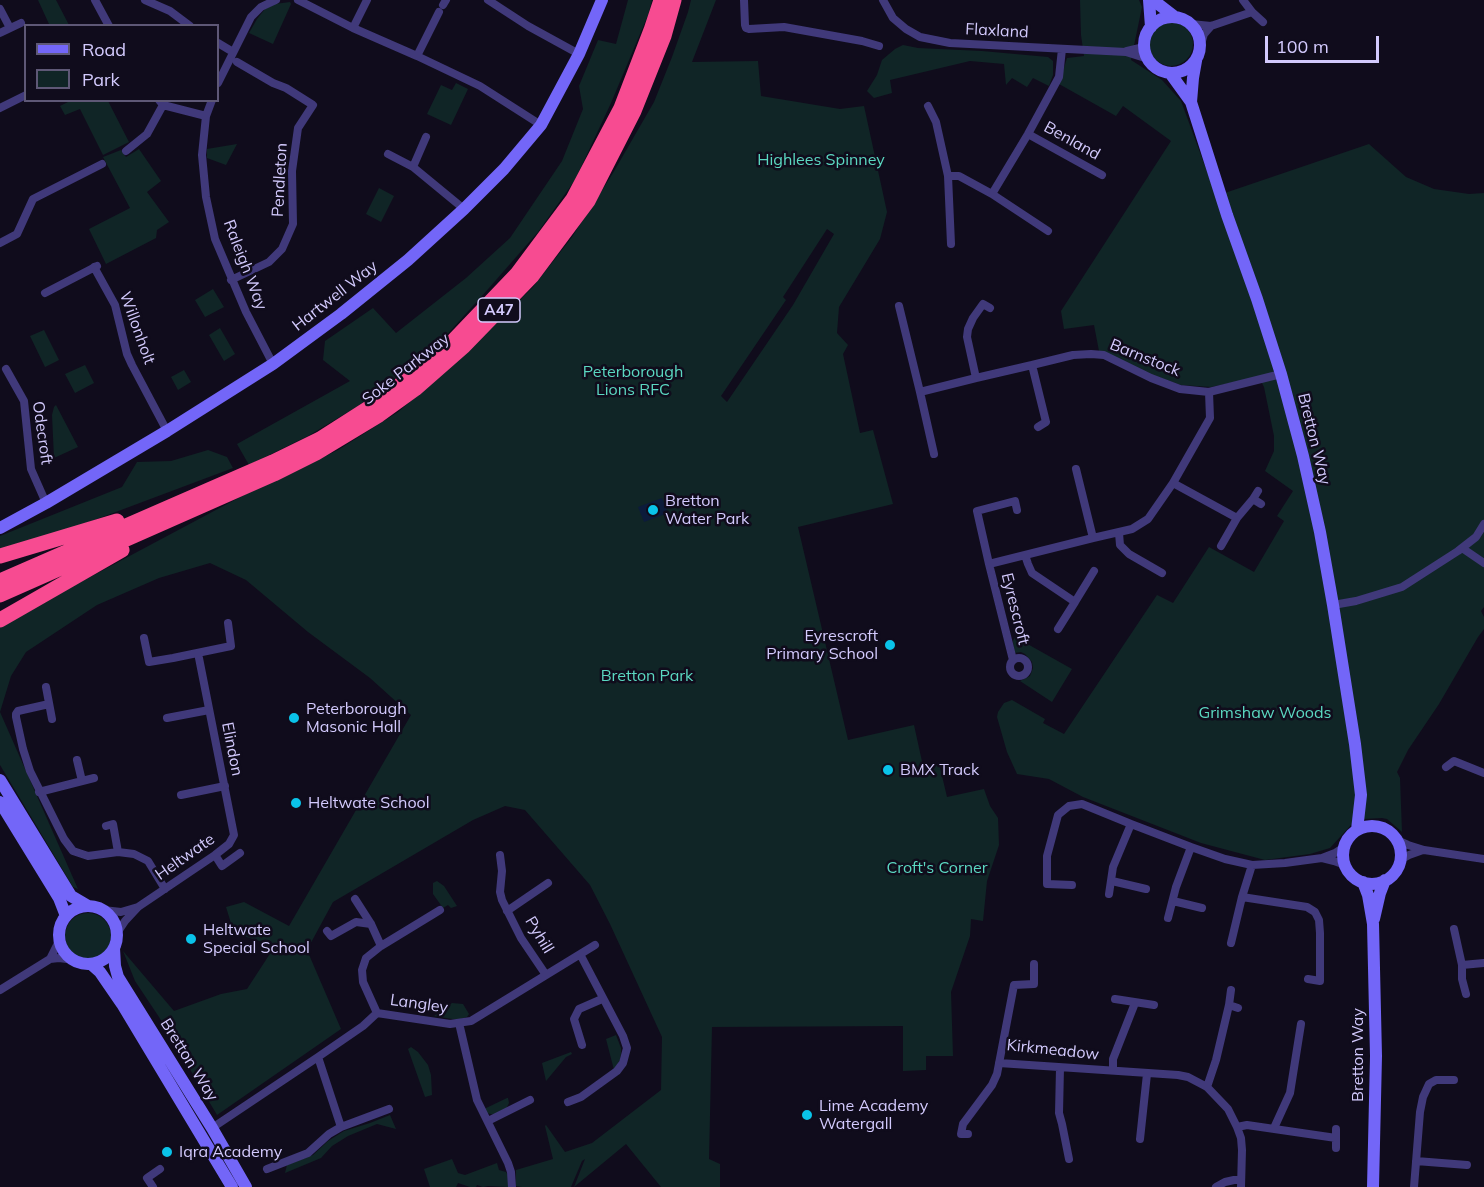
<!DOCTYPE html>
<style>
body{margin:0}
#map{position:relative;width:1484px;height:1187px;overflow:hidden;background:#100c1c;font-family:Mulish,sans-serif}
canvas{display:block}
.legend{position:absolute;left:24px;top:24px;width:195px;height:78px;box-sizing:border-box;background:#100c1c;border:2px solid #5e5876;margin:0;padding:8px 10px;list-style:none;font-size:18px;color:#d3cafd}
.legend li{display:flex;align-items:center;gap:12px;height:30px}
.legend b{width:30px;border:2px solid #5e5876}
.scale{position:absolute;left:1265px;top:36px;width:114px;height:27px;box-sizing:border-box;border:3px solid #d3cafd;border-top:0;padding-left:8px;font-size:18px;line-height:21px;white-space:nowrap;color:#d3cafd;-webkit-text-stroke:4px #100c1c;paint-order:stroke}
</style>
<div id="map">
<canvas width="1484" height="1187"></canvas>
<ul class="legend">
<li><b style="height:8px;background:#7366f8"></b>Road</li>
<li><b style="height:16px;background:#102526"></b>Park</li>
</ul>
<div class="scale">100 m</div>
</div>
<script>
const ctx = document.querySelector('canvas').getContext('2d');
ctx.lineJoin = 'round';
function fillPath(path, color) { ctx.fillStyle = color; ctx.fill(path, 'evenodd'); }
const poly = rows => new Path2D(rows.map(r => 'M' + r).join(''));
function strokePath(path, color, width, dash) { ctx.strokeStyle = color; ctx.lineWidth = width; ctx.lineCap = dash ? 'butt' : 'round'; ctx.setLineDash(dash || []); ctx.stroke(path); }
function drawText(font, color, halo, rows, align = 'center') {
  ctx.font = font + ' Mulish,sans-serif'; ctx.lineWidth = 5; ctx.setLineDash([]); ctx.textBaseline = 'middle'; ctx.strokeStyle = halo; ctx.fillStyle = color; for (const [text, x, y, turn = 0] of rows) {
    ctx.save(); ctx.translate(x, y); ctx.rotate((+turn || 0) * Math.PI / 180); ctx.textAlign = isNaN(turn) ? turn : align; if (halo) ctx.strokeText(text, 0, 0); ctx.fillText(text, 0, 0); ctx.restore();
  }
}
const green = poly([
 [38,0,56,0,69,25,47,25,49,24],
 [628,0,652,0,648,15,611,103,575,180,538,232,489,288,435,348,358,406,308,436,249,465,237,444,350,381,323,360,325,341,373,308,396,333,466,278,510,238,562,161,583,109,579,86,598,40,616,44],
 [691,0,716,0,692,62,758,61,761,96,840,109,864,106,887,212,880,239,839,307,837,333,848,345,843,354,860,433,873,430,893,504,798,527,848,740,914,725,923,766,939,763,947,797,984,789,990,806,998,818,999,845,987,881,983,921,971,919,970,936,951,992,953,1056,926,1056,926,1070,903,1071,903,1026,712,1027,709,1159,720,1164,720,1187,661,1187,626,1144,574,1187,585,1159,582,1161,571,1187,522,1187,516,1186,516,1170,553,1159,545,1126,546,1125,565,1152,592,1143,661,1090,662,1037,610,924,590,885,525,810,505,806,473,820,333,902,307,950,341,1029,217,1115,159,1017,135,981,123,951,174,1011,221,994,247,989,275,946,234,933,226,907,244,902,289,926,411,715,370,678,308,632,246,580,210,563,159,578,97,605,26,652,11,676,0,712,78,889,73,887,0,765,0,625,244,495,338,450,398,412,458,360,533,287,572,237,613,173,654,102,672,57,688,12],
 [827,229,834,234,793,305,727,402,721,396,786,300,783,297],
 [1080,0,1139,0,1142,7,1131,60,1162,80,1181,101,1216,196,1369,144,1406,177,1434,189,1469,194,1484,193,1484,607,1481,611,1484,617,1484,629,1478,637,1439,704,1408,750,1397,772,1400,778,1402,832,1387,819,1382,818,1364,819,1351,825,1330,848,1310,854,1265,860,1201,843,1083,797,1049,779,1017,774,1007,752,997,717,998,712,1004,703,1012,700,1045,719,1043,723,1064,734,1157,595,1173,603,1209,547,1254,572,1284,521,1277,516,1293,491,1265,471,1274,451,1274,436,1264,387,1259,377,1211,387,1181,385,1152,375,1099,351,1094,325,1064,329,1061,311,1171,141,1123,106,1116,116,1059,84,1067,58,1084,56,1081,35],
 [290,2,291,4,273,44,249,33,257,19,265,9,275,4],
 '1149 44a22 22 0 1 1 44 0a22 22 0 1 1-44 0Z',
 [903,45,918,48,982,51,1048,57,1053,61,1053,75,1049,86,1033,78,1027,87,1012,78,1006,85,1004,64,970,61,890,80,892,93,874,98,867,91,877,75,882,60,895,49],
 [456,83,468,89,451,125,427,114,441,85,452,90],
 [70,101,108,101,129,142,103,155,80,109,65,115,60,106],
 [237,144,226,165,207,158,207,149],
 [139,149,161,181,147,192,169,222,157,230,156,238,106,264,89,229,130,208,103,157,121,150,126,157],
 [379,188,394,196,381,222,366,214],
 [213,289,224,307,205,317,195,300],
 [220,328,235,354,224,361,209,335],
 [44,330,59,360,45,367,30,336],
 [85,365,94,383,75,393,65,374],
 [184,370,191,382,178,390,171,377],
 [56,405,78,447,54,458,52,415,54,407],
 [208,450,227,457,233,468,65,531,0,552,0,536,122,487,137,462,171,461],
 [1015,637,1072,669,1052,702,1020,681,1030,676,1033,668,1032,662,1025,654,1021,652,1014,653,1013,641],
 [437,881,444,886,457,906,451,908,448,905,443,908,433,894,433,883],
 '65 936a23 23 0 1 1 46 0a23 23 0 1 1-46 0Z',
 [452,1003,463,1004,469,1014,467,1017,461,1019,452,1019,434,1016],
 [616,1035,621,1048,621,1053,620,1060,614,1070,606,1039],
 [411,1047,418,1052,428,1065,431,1075,432,1095,425,1097,408,1049],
 [571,1052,572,1054,566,1057,546,1081,542,1063],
 [507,1098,508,1098,509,1103,506,1109,495,1115,486,1113,484,1109],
 [390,1115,396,1129,377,1124,348,1136,332,1146,321,1158,285,1173,287,1165,313,1155,328,1141,344,1131,370,1123],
 [452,1159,458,1173,465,1175,497,1163,499,1170,506,1172,510,1178,508,1187,488,1186,483,1187,477,1185,476,1187,470,1187,458,1183,456,1187,430,1187,424,1169]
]);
const water = poly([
 [662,498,668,513,644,522,638,507]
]);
const street = poly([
 [95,0,109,26],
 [145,0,170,11,190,26],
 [298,0,353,28,417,56,480,86,541,125],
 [488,0,528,26,579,54],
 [744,0,745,25,746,28,749,29,784,27,862,41,879,46],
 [883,0,893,18,906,29,920,37,950,43,1126,52,1148,59],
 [1243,0,1252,12,1263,22],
 [443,5,446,0],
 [0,9,10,28],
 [1191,24,1211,26,1252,12],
 [353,28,367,0],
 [0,33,21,23],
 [218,43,233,52],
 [1200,48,1204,34,1211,26],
 [1127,51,1144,47],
 [417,56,439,12],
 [218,83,251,17,261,7,276,0],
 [159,100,163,105,206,116],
 [212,100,206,116,202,155,206,197,215,239,246,312,273,364],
 [928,106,936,122,948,176,959,176,992,194,1028,134,1059,77,1062,49],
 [0,108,26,95],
 [1028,134,1102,175],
 [126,151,147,134,163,105],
 [388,154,413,167,464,209],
 [413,167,426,137],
 [948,176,951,244],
 [992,194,1048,231],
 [0,243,17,234,33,199,102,164],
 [94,267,115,305,127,354,132,365,167,431],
 [231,280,269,262,282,249,293,224,292,171,298,128,313,105,286,88,273,83,237,62],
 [45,293,97,266],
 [899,306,920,392,976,378],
 [990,308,983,304,973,318,968,329,967,337,976,378,1032,365],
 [6,369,24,401,31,469,46,503],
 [920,392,934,454],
 [1038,427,1046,422,1032,365,1073,355,1091,354,1104,355,1151,378,1180,389,1209,392,1281,374],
 [1076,469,1093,538,1132,529,1148,519,1173,483,1210,418,1209,392],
 [1173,483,1237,518,1253,499,1261,504],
 [1253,499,1258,491],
 [1119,533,1120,545,1129,554,1162,573],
 [1221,546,1237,518],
 [1462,548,1484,563],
 [1025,555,1028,564,1032,573,1075,602,1094,571],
 [989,564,977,511,1015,501,1017,510],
 [1333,605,1356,601,1402,587,1458,551,1476,537,1484,524],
 [1058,629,1075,602],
 [144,638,149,662,173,658,231,646,228,623],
 '1010 667a9 9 0 1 1 18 0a9 9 0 1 1-18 0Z',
 [1013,660,989,564,1093,538],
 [46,687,52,719],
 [49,704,18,711,16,714,16,717,23,749,30,771,64,839,73,851,88,856,118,852,134,854,148,861,165,889],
 [167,718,209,710],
 [77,760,82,781],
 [1446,767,1454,761,1484,773],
 [39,792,94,778],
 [181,795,225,786],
 [106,826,113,824,118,852],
 [1397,840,1408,845,1424,850,1484,859],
 [215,855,222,866,240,853],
 [500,855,502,871,500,892,502,900,521,938,546,975],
 [1322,858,1334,861,1345,865],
 [1400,860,1409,855,1423,850],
 [1252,865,1242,897,1307,907,1315,912,1319,920,1320,933,1320,981,1308,979],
 [1112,881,1146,889],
 [1072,885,1047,884,1047,856,1058,815,1069,806,1082,804,1131,824],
 [1109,894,1113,867,1131,824,1191,847],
 [355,899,371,924,381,946],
 [1173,901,1202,908],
 [103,910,121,912,138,907],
 [507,911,548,883],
 [1168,918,1176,887,1191,847,1225,859,1252,865,1285,863,1322,858,1335,853,1344,847],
 [1454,929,1462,965],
 [327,931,331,936,356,922,371,924],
 [117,933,125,921,138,907,215,855,229,844,234,835,198,653],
 [1231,943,1242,897],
 [50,959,60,939],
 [0,990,50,959,59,958,75,960],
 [1466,994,1462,979,1462,965,1484,963],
 [1115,999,1154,1005],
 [1229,1005,1238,1008],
 [377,1013,363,982,362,970,366,958,381,946,440,910],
 [459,1023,477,1100,508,1163,511,1172,512,1187],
 [582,1045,574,1019,579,1009,602,999],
 [318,1057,341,1127],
 [999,1063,1178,1075,1188,1077,1207,1087,1228,1109,1237,1127,1241,1138,1242,1150,1241,1187],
 [1060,1068,1059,1113,1062,1124,1069,1159],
 [1113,1070,1113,1059,1135,1003],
 [1207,1087,1216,1060,1229,1005,1231,990],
 [568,1102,581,1097,617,1071,623,1063,627,1048,623,1036,580,954],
 [488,1121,530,1100],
 [1237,1127,1247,1125,1336,1138],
 [212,1128,318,1057,363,1026,377,1013,450,1024,471,1021,595,945],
 [1274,1128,1290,1093,1301,1024],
 [968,1134,961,1134,963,1124,992,1085,997,1074,1014,985,1034,984,1034,964],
 [1140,1139,1147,1074],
 [1336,1148,1336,1129],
 [1416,1161,1467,1165],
 [267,1169,308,1153,329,1134,341,1127,389,1109],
 [153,1187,147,1178,160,1169],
 [1216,1187,1225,1182,1234,1180,1241,1180],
 [1414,1187,1420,1112,1423,1097,1429,1084,1436,1080,1454,1080]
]);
const secondary = poly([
 [1149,0,1151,27],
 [1153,0,1175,17],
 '1144 45a28 28 0 1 1 56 0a28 28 0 1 1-56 0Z',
 [1170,73,1191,102,1227,215,1257,299,1281,374,1303,456,1320,532,1333,605,1355,744,1361,795,1357,830],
 [1191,102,1193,78,1196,61],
 [0,528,46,503,167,431,273,364,341,314,408,260,464,209,504,169,541,125,579,54,602,0],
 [0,780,71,896,88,906],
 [0,802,59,898,66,916],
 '1343 855a29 29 0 1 1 58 0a29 29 0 1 1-58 0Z',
 [1363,882,1368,895,1373,924,1376,1056,1373,1187],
 '59 935a29 29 0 1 1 58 0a29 29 0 1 1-58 0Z',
 [1374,919,1380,893,1385,880],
 [114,948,115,966,118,977,212,1128,246,1187],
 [91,964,100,972,122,1004,232,1187]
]);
const highway = poly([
 [0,556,117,521],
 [0,581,273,462,320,439,370,407,405,381,454,340,517,274,573,199,621,108,651,30,661,0],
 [0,595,274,474,316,453,379,415,415,389,464,346,532,276,588,201,634,111,664,36,674,0],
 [0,620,122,550]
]);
const markers = [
 [653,510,6,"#0ac3e9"],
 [890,645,6,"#0ac3e9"],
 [294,718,6,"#0ac3e9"],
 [888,770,6,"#0ac3e9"],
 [296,803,6,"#0ac3e9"],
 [191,939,6,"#0ac3e9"],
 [807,1115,6,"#0ac3e9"],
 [167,1152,6,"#0ac3e9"]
];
const shields = [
 [499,310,42]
];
const shieldNames = [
 ["A47",499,310]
];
const streetNames = [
 ["Flaxland",997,31,3],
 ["Benland",1072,141,29],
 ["Pendleton",280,180,-87],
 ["Raleigh Way",245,265,69],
 ["Hartwell Way",335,296,-38],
 ["Willonholt",137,328,70],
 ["Barnstock",1145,358,22],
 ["Soke Parkway",406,369,-38],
 ["Odecroft",42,433,82],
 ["Bretton Way",1314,439,76],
 ["Eyrescroft",1015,609,76],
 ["Elindon",232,749,79],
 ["Heltwate",185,857,-35],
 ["Pyhill",539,935,59],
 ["Langley",419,1004,8],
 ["Kirkmeadow",1053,1050,6],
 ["Bretton Way",1358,1055,-90],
 ["Bretton Way",189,1060,58]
];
const parkNames = [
 ["Highlees Spinney",821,160],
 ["Peterborough",633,372],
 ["Lions RFC",633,390],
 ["Bretton Park",647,676],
 ["Grimshaw Woods",1265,713],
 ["Croft's Corner",937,868]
];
const poiNames = [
 ["Bretton",665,501],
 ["Water Park",665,519],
 ["Eyrescroft",878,636,"right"],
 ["Primary School",878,654,"right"],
 ["Peterborough",306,709],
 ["Masonic Hall",306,727],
 ["BMX Track",900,770],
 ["Heltwate School",308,803],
 ["Heltwate",203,930],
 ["Special School",203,948],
 ["Lime Academy",819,1106],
 ["Watergall",819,1124],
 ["Iqra Academy",179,1152]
];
fillPath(green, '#102526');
fillPath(water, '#0c1b3b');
strokePath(street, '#40397a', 8);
strokePath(secondary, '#7366f8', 12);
strokePath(highway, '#f74b91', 15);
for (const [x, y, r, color] of markers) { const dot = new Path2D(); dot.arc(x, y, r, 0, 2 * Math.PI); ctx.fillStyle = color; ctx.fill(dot); strokePath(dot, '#100c1c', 2); }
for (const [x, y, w] of shields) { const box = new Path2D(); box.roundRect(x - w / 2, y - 12, w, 24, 4.5); ctx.fillStyle = '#100c1c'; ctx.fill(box); strokePath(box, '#d3cafd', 1.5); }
drawText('bold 15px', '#d3cafd', null, shieldNames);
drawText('16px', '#d3cafd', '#100c1c', streetNames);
drawText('16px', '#5bd8c1', '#100c1c', parkNames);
drawText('16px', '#d3cafd', '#100c1c', poiNames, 'left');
</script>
